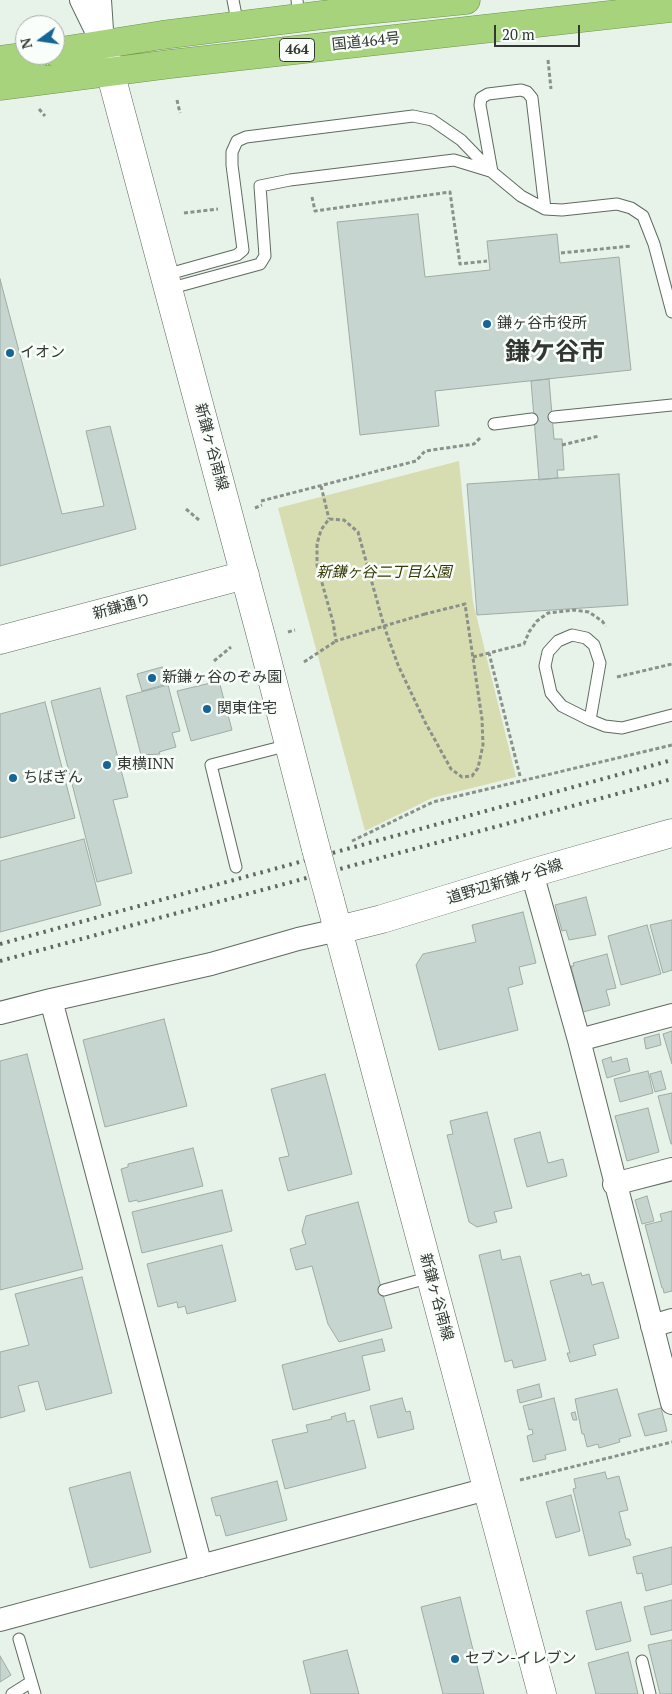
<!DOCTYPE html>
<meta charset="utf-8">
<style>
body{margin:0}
#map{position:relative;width:672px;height:1694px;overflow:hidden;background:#e7f3e9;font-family:"PT Serif",serif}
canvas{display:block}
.north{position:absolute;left:15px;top:15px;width:50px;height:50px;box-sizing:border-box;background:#f9fefa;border:1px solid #a9aeaa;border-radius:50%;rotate:256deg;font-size:14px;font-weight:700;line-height:20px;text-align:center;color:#323733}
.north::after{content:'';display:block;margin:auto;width:18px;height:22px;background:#156597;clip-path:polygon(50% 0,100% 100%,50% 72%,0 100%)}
.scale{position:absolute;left:494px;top:25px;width:86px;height:22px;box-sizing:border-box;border:2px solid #323733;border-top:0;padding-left:6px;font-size:15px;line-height:18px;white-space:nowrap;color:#323733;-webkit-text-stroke:4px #f9fefa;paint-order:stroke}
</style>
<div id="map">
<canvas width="672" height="1694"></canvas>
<div class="north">N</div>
<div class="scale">20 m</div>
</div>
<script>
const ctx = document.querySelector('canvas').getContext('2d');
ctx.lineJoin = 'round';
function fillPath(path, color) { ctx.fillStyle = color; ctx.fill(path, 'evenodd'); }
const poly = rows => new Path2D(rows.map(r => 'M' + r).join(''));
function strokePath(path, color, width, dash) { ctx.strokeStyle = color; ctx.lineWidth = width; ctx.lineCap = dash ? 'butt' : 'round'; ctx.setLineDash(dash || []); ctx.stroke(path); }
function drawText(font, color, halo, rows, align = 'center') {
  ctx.font = font + ' "PT Serif","Noto Sans JP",serif'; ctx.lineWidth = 5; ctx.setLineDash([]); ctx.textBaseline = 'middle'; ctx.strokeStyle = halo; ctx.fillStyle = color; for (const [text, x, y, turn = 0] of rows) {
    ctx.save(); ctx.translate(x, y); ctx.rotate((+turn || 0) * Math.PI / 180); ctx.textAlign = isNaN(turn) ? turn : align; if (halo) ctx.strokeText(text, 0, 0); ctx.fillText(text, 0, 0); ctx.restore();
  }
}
const green = poly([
 [459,461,473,602,516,777,432,798,365,831,278,508]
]);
const building = poly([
 [418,214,425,277,490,270,487,241,557,234,560,263,619,257,631,370,435,391,439,426,360,435,337,222,418,214],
 [0,279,62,514,104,506,86,431,110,426,136,529,0,566,0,279],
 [549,379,554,439,562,439,564,470,557,470,558,478,539,480,531,381,549,379],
 [619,474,628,605,477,615,467,484,619,474],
 [162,667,167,684,142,691,137,674,162,667],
 [219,681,232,730,191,741,177,691,219,681],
 [168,685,180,731,172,733,176,747,159,752,160,754,141,755,126,696,168,685],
 [100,688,128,797,113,800,132,873,97,882,51,701,100,688],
 [45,702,75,818,0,838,0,714,45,702],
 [84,839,101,905,0,932,0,861,84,839],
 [586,897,596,935,569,940,566,930,562,931,555,905,586,897],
 [523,912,536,963,519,967,523,984,508,988,518,1030,439,1050,416,965,423,954,476,942,472,925,523,912],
 [672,920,672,970,663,973,650,925,672,920],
 [647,925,661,974,621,985,608,936,647,925],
 [607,954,616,988,606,990,610,1005,583,1012,571,966,574,966,573,963,607,954],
 [164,1019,187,1106,105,1127,83,1040,164,1019],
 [672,1031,672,1064,663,1034,672,1031],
 [659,1034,661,1045,646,1049,644,1038,659,1034],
 [27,1054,83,1269,0,1290,0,1061,27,1054],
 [611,1057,612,1062,627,1058,630,1071,607,1078,602,1060,611,1057],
 [648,1071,653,1093,620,1102,614,1079,648,1071],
 [661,1071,666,1089,655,1092,650,1074,661,1071],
 [325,1074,352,1174,288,1191,279,1158,289,1156,271,1089,325,1074],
 [672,1093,672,1144,671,1144,658,1096,672,1093],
 [648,1108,659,1152,627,1161,615,1116,648,1108],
 [487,1112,512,1208,494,1212,497,1222,477,1227,469,1222,447,1135,453,1134,450,1121,487,1112],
 [540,1132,548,1163,563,1159,567,1176,527,1187,514,1139,540,1132],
 [193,1148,203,1186,138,1202,137,1200,129,1202,121,1169,128,1167,128,1164,193,1148],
 [222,1190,232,1231,142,1253,132,1212,222,1190],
 [647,1196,654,1221,642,1224,635,1200,647,1196],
 [358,1202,392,1328,339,1342,328,1324,312,1266,296,1270,290,1249,306,1244,302,1231,306,1216,358,1202],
 [672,1211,672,1291,664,1293,663,1288,662,1288,645,1225,662,1221,660,1214,672,1211],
 [222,1245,236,1301,187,1314,185,1306,178,1308,177,1302,158,1307,147,1264,222,1245],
 [500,1250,502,1260,520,1256,546,1360,514,1368,512,1360,505,1362,479,1255,500,1250],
 [581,1273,582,1276,589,1274,592,1285,603,1282,619,1338,593,1345,596,1355,570,1362,567,1353,570,1353,550,1281,581,1273],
 [82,1277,112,1393,46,1410,38,1381,18,1386,25,1411,0,1418,0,1352,29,1345,15,1294,82,1277],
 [382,1339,385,1351,362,1356,370,1390,293,1410,282,1365,382,1339],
 [539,1384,542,1397,520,1403,517,1390,539,1384],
 [617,1389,631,1436,619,1439,620,1442,599,1448,598,1444,587,1447,584,1434,582,1434,575,1399,617,1389],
 [402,1398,406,1412,410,1411,414,1429,378,1438,370,1406,402,1398],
 [554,1398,566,1450,545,1455,546,1459,533,1462,527,1436,533,1434,532,1429,529,1430,523,1406,554,1398],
 [661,1408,667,1431,645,1436,638,1414,661,1408],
 [575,1412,577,1420,573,1420,571,1413,575,1412],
 [345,1413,347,1422,354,1420,366,1468,285,1489,272,1440,308,1432,306,1425,332,1419,331,1417,345,1413],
 [130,1472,151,1552,90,1568,69,1488,130,1472],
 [605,1472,607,1479,619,1476,628,1510,619,1512,626,1539,629,1539,631,1545,589,1556,573,1489,576,1488,574,1479,605,1472],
 [277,1481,287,1520,226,1536,220,1515,216,1516,211,1498,277,1481],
 [571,1495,580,1531,556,1538,546,1502,571,1495],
 [672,1547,672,1584,646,1591,642,1573,637,1574,633,1557,672,1547],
 [460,1597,484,1694,443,1694,421,1607,460,1597],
 [672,1600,672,1630,651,1635,644,1607,672,1600],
 [621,1602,631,1641,596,1650,586,1611,621,1602],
 [672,1640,672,1694,660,1694,648,1645,672,1640],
 [347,1650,359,1694,311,1694,303,1661,347,1650],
 [628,1652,638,1694,596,1694,588,1663,628,1652],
 [0,1656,11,1675,0,1682,0,1656]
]);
const path = poly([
 [548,60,551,89],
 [177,100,180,113],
 [39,109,45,116],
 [312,197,315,211,450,192,460,264,487,261],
 [184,213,218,209],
 [561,253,631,246],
 [562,445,599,436],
 [321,486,329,519],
 [261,501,416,461,425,451,474,444,480,438],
 [255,508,262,505],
 [186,509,199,520],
 [425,614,384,626,336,641,333,622,317,565,317,544,321,530,329,519,344,520,358,532,384,626,398,665,425,722,451,769,462,777,472,776,478,768,483,745,482,719,465,604,425,614],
 [288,632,295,630],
 [473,657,489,653],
 [214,661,231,647],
 [304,662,336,641],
 [617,677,672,664],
 [520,776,489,653,524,644,529,632,537,621,548,613,574,610,589,612,602,621,606,626],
 [352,841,433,802,672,745],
 [520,1480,672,1442]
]);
const service = poly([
 [233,0,238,26],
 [297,0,299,18],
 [492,172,480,105,481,98,488,94,521,90,527,92,532,98,545,209],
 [165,275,237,255,243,250,232,165,232,152,237,141,246,137,413,116,432,120,461,140,492,172,521,196,545,209,562,210,617,204,631,208,643,216,654,244,672,312],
 [168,289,260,264,265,256,260,186,290,180,454,160,490,171],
 [554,417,672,405],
 [494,424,532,419],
 [590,720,600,663,594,645,586,638,572,635,558,641,548,652,545,666,551,693,562,706,590,720,605,726,622,728,672,715],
 [236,867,211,765,289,745],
 [384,1290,431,1277],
 [19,1639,35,1694],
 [642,1661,650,1694],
 [12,1694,31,1682]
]);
const minor = poly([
 [81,0,103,45,100,0],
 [532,873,579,1040,672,1403],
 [51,1000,201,1566],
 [0,1013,51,1000,211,964,298,939,338,930],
 [579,1040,672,1015],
 [614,1184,672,1169],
 [652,1326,672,1320],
 [0,1620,487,1489]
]);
const tertiary = poly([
 [104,49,262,640,316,849],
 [0,640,245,575],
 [330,900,542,1694],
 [338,930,382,919,532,873,672,833]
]);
const trunk = poly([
 [55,52,162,35,346,12,466,0],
 [0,60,36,55],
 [0,86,170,64,672,8]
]);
const rail = poly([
 [0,944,672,760],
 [0,961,672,779]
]);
const tertiaryBridge = poly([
 [316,849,330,900]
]);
const markers = [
 [487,324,5,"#156597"],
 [10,353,5,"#156597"],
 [152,678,5,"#156597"],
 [207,709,5,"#156597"],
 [107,765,5,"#156597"],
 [13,778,5,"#156597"],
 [455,1659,5,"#156597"]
];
const shields = [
 [297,50,35]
];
const shieldNames = [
 ["464",297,50]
];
const streetNames = [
 ["国道464号",366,42,-6],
 ["新鎌ヶ谷南線",211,447,75],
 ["新鎌通り",122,607,-15],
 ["道野辺新鎌ヶ谷線",505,882,-17],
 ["新鎌ヶ谷南線",436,1297,75]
];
const poiNames = [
 ["鎌ヶ谷市役所",497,324],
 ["イオン",20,353],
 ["新鎌ヶ谷のぞみ園",162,678],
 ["関東住宅",217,709],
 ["東横INN",117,765],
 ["ちばぎん",23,778],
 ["セブン-イレブン",465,1659]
];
const parkNames = [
 ["新鎌ヶ谷二丁目公園",384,573]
];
const townNames = [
 ["鎌ケ谷市",555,353]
];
fillPath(green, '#d7dcb1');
fillPath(building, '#c6d5cf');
strokePath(building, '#9daca5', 1);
strokePath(service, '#5f6a61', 13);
strokePath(minor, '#5f6a61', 24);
strokePath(tertiary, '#5f6a61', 29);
strokePath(trunk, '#70954d', 29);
strokePath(path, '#89918a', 3, [4, 2.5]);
strokePath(service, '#fff', 11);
strokePath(minor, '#fff', 22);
strokePath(tertiary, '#fff', 28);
strokePath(trunk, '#a7d37c', 28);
strokePath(rail, '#606761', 4, [2.5, 5]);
strokePath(tertiaryBridge, '#5f6a61', 29, []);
strokePath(tertiaryBridge, '#fff', 28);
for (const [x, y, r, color] of markers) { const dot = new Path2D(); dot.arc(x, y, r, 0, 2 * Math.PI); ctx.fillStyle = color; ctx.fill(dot); strokePath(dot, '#f9fefa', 2); }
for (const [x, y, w] of shields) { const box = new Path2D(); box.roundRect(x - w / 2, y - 11.5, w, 23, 4); ctx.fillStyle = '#f9fefa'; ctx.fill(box); strokePath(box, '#323733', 1); }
drawText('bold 14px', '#323733', null, shieldNames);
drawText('15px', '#323733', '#f9fefa', streetNames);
drawText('15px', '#323733', '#f9fefa', poiNames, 'left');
drawText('italic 15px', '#363903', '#f9fefa', parkNames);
drawText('bold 25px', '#323733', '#f9fefa', townNames);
</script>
